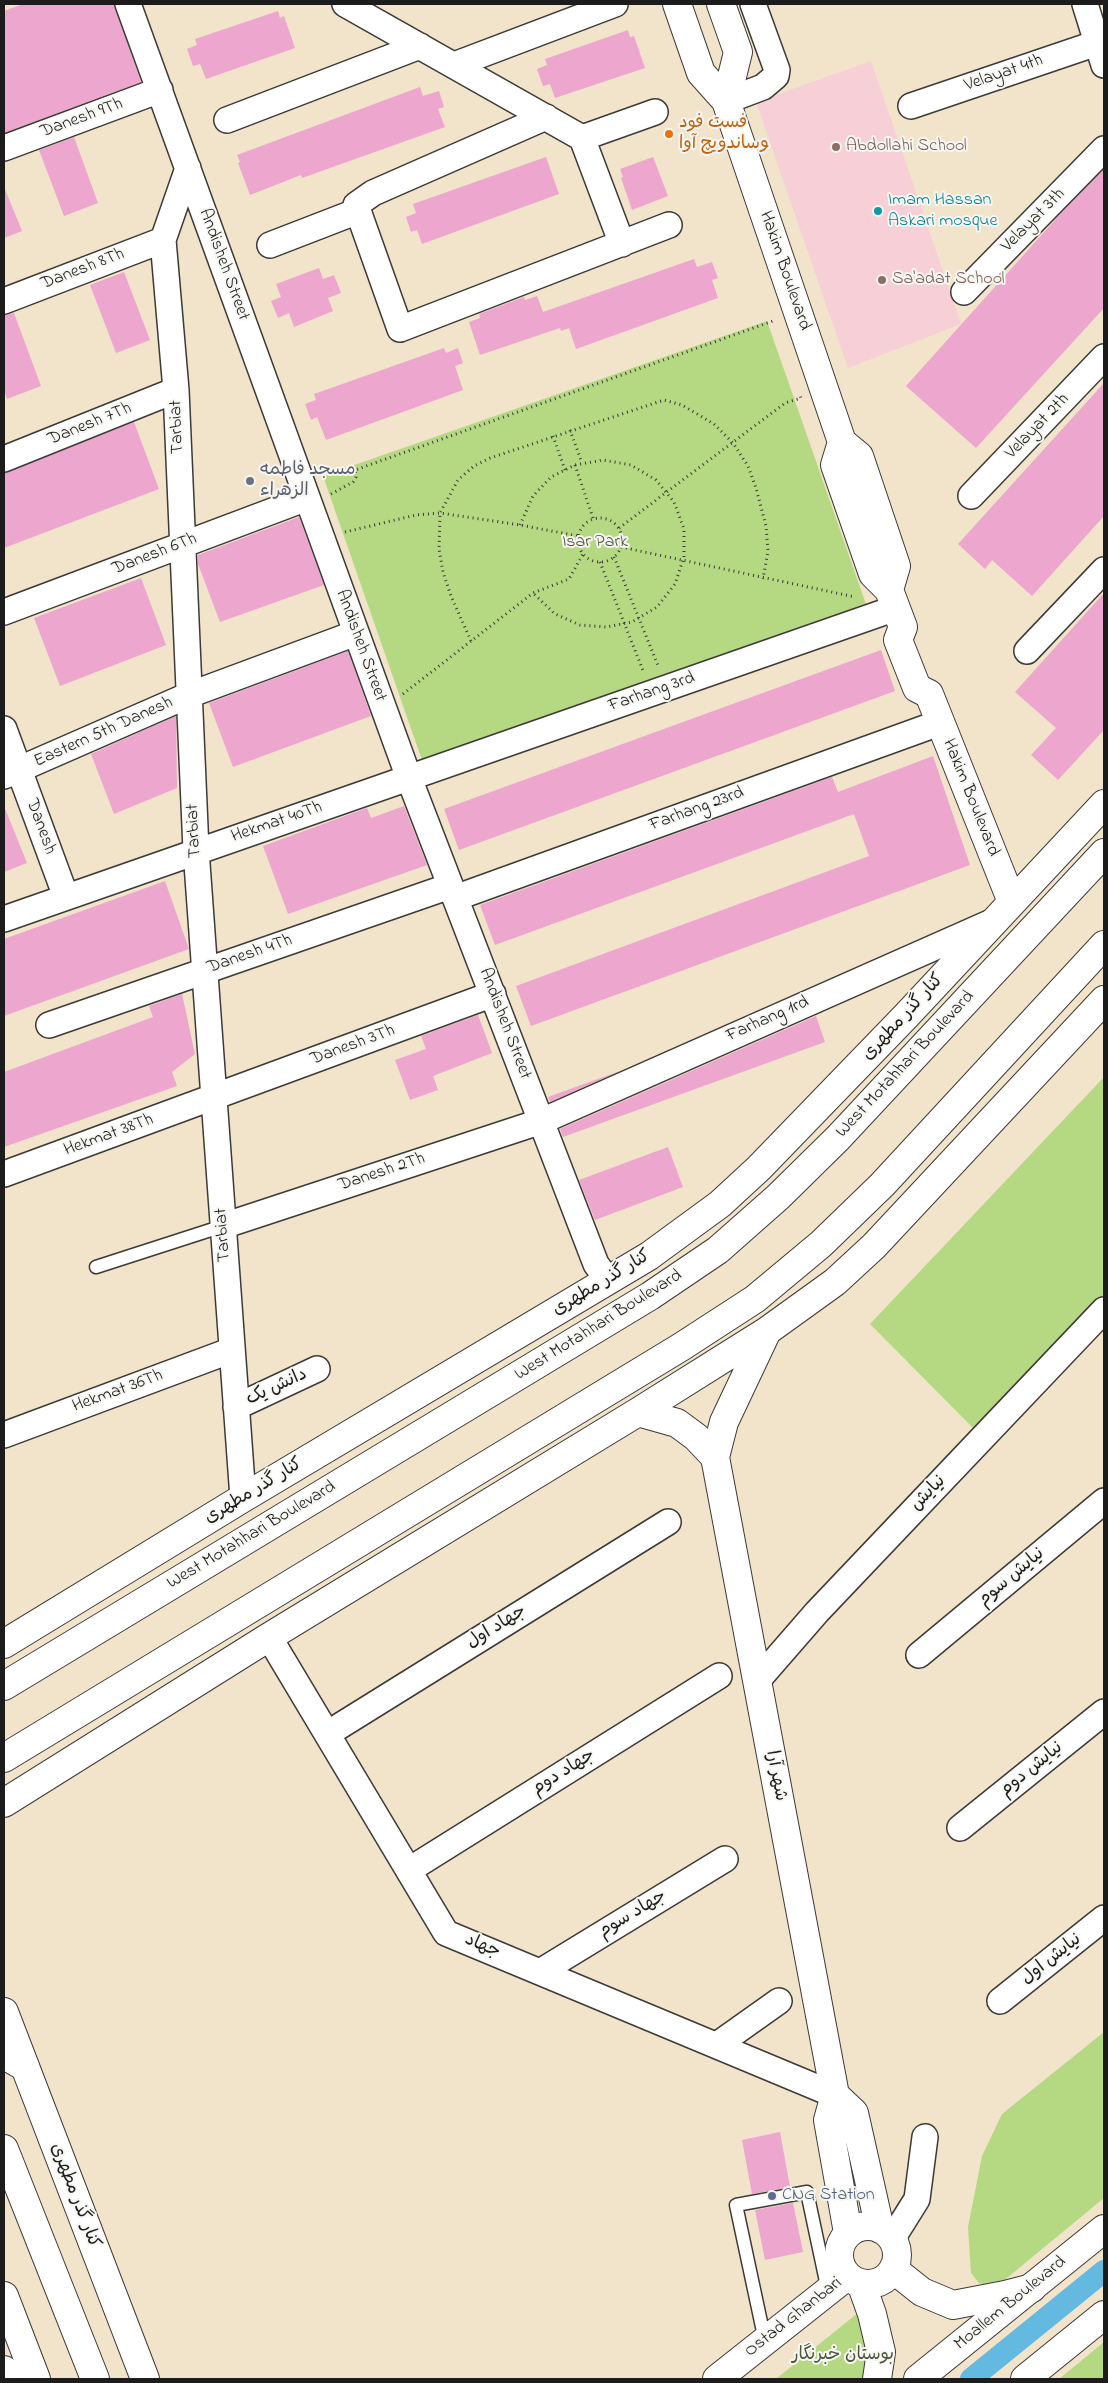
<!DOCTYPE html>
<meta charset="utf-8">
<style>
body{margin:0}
#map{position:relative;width:1108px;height:2383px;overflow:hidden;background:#f2e3cb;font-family:"Indie Flower",sans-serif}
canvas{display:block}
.frame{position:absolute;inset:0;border:5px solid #1c1c1c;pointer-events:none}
</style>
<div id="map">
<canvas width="1108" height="2383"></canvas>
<div class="frame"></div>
</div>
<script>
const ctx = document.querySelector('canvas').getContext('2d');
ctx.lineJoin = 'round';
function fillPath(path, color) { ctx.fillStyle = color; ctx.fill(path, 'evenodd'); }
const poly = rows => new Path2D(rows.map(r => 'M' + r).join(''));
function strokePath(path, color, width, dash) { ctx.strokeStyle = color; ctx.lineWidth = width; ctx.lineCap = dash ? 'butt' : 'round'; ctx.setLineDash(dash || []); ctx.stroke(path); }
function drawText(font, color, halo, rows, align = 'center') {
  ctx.font = font + ' "Indie Flower","Playpen Sans Arabic",sans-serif'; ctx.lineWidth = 4; ctx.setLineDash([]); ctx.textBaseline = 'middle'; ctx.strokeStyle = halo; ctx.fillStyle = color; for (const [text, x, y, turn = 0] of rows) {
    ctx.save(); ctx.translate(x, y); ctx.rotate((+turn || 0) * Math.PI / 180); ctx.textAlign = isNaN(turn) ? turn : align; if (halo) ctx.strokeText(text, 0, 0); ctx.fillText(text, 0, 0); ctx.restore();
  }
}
const built = poly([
 [871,61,961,324,848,368,756,102]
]);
const green = poly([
 [767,321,868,610,424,766,323,476],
 [1104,1077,1104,1296,975,1430,870,1324],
 [1104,2032,1104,2198,996,2287,979,2283,971,2273,968,2227,982,2156,1002,2114],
 [859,2312,875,2317,864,2379,776,2379],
 [1104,2342,1104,2379,1059,2379]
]);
const canal = poly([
 [971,2379,1104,2271]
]);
const building = poly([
 [23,4,114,4,141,82,4,133,4,11],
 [278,11,280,18,284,16,295,48,206,79,200,64,193,66,187,49,197,45,195,39],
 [628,30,630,37,634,36,645,68,555,98,550,84,543,86,537,69,547,65,545,59],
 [420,87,423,96,439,91,444,107,438,109,445,127,302,178,301,175,250,195,238,163,240,162,237,155],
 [74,137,98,203,64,216,39,150],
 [546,157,559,194,422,244,417,230,411,232,406,217,416,213,413,204],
 [653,157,668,196,632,210,621,178,623,177,620,169],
 [1104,169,1104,308,976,448,906,386,1063,211],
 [4,187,22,231,4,238],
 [694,259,697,267,712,262,718,278,712,280,718,298,576,349,569,328,561,331,560,328,480,355,469,322,480,318,479,314,524,297,525,300,537,296,543,312],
 [319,268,323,279,334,275,341,293,328,298,333,311,294,327,289,313,278,318,271,301,281,297,276,284],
 [124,272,150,340,116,353,90,285],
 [14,313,41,386,7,399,4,389,4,315],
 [444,348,446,353,458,348,463,363,455,366,463,390,326,440,317,417,311,420,305,404,316,400,314,394],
 [1104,383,1104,516,1032,596,992,560,985,569,958,544],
 [134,422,159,489,4,548,4,473],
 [299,517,324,585,220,622,198,564,198,555],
 [141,578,166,645,60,686,34,618],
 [1104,593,1104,730,1058,780,1031,755,1056,728,1015,692],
 [881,650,895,691,459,850,444,809],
 [348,651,371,716,233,767,209,703],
 [176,716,177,788,114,814,91,754],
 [933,756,970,865,531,1026,516,986,869,856,854,814,495,945,480,905,832,777,838,792],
 [4,806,27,863,4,872],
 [404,806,427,865,288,914,263,846,367,808,371,818],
 [165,881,189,949,4,1016,4,939],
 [182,994,195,1054,172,1072,177,1086,4,1147,4,1072,153,1017,149,1006],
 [478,1015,492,1053,433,1076,438,1090,410,1100,395,1060,426,1049,421,1036],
 [816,1016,825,1042,563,1137,560,1129],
 [620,1071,550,1102,548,1097],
 [668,1147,683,1187,595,1220,579,1180],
 [780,2132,790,2187,752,2194,742,2140],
 [793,2203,803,2252,765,2260,755,2210]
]);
const path = poly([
 [570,430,582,463],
 [553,436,565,470],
 [575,465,593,518],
 [331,494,353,482,356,477,355,470,773,321,774,324],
 '578 540a22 22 0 1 1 44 0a22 22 0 1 1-44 0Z',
 [520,525,533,496,551,477,575,465,603,460,631,465,656,480,674,502,684,529,684,557,675,584,657,607,632,622,606,627,580,625,555,614,533,593],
 [619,528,785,403,801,398,800,395],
 [345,532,416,515,440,513,520,525,578,536],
 [621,547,855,597],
 [614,557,659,668],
 [600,562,644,673],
 [471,641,451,596,443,572,439,549,440,513,458,480,474,466,490,458,664,400,682,405,714,424,733,443,748,466,756,488,766,526,768,551,763,579],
 [403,694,533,593,569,579,583,554]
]);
const lane = poly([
 [96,1267,223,1226],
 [765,2341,736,2205,807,2192,828,2291]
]);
const street = poly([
 [128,4,409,778,596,1264,608,1281],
 [345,4,582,138,655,112],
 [1085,4,1104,65],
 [454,65,615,4],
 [726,101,763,87,776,76,777,70,753,4],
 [911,106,1097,43],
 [546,117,373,193,356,205,400,329,669,225],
 [227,120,420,46],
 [582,138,622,244],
 [4,148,160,90],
 [188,168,163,240,176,390,196,850,243,1498],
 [270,245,358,211],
 [964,292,1104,149],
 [4,301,163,240],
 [4,459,176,390],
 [971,496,1104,357],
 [4,612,307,498],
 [1027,651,1104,570],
 [4,729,66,897],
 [4,776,189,695,356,633],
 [455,898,939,723],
 [4,919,896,608],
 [49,1025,450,886],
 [4,1174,493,994],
 [223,1226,542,1121,994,921],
 [236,1407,317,1369],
 [4,1435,232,1350],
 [269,1637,446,1933,835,2095],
 [919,1655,1104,1501],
 [757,1681,817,1612,1104,1310],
 [327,1734,668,1522],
 [960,1828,1104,1712],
 [409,1870,719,1676],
 [540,1972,725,1859],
 [1000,2001,1104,1918],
 [717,2045,779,2001],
 [892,2239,917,2199,925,2137]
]);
const secondary = poly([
 [677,4,701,73,726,101,842,442,859,456,896,566,889,590],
 [721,4,738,52,726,101],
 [842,442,835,465,873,574,889,590,903,627,898,640,917,688,929,694,1012,902],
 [767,1331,724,1422,715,1457,835,2095,828,2120,848,2233],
 [638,1412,677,1423,696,1437,715,1457],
 [4,1644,243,1498,649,1256,720,1204,759,1168,906,1016,1104,804],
 [4,1803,269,1637,638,1412,767,1331,835,1282,874,1246,1104,1000],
 [4,2012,145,2379],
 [835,2095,854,2113,880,2229],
 '839 2255a29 29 0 1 1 58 0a29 29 0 1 1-58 0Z',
 [893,2269,922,2292,953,2305,1005,2295,1032,2288],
 [861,2283,872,2314,881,2352,877,2379],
 [4,2370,7,2379],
 [717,2379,847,2276]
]);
const primary = poly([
 [4,1686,650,1296,718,1250,778,1197,838,1138,1104,853],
 [4,1758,681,1347,755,1299,821,1244,882,1185,1104,945],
 [4,2055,25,2067],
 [4,2149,95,2379],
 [4,2296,36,2379],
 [918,2379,1104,2229],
 [1025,2379,1104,2315]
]);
const markers = [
 [669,134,5,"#e8710a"],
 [836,147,5,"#8d6e63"],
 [878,211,5,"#0f9aa8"],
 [882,280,5,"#8d6e63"],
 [250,481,5,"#6b7280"],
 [772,2196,5,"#5c6f8a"]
];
const streetNames = [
 ["Velayat 4th",1004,74,-19],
 ["Danesh 9Th",82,119,-20],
 ["Velayat 3th",1034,221,-45],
 ["Andisheh Street",223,265,70],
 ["Danesh 8Th",83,270,-21],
 ["Hakim Boulevard",784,271,71],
 ["Danesh 7Th",90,425,-22],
 ["Tarbiat",178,427,-92],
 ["Velayat 2th",1038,427,-46],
 ["Danesh 6Th",155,555,-21],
 ["Andisheh Street",360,646,70],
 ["Farhang 3rd",652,693,-19],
 ["Eastern 5th Danesh",104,733,-24],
 ["Hakim Boulevard",970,798,68],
 ["Farhang 23rd",697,810,-20],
 ["Hekmat 40Th",277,823,-19],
 ["Danesh",40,827,70],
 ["Tarbiat",195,831,-93],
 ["Danesh 4Th",250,955,-19],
 ["کنار گذر مطهری",904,1018,-47],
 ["Farhang 1rd",768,1020,-24],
 ["Andisheh Street",504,1024,69],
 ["Danesh 3Th",353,1046,-20],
 ["West Motahhari Boulevard",906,1065,-47],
 ["Hekmat 38Th",109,1136,-20],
 ["Danesh 2Th",382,1173,-18],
 ["Tarbiat",224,1235,-94],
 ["کنار گذر مطهری",602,1284,-31],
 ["West Motahhari Boulevard",599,1326,-32],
 ["دانش یک",277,1388,-25],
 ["Hekmat 36Th",118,1392,-20],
 ["کنار گذر مطهری",254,1492,-31],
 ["نيايش",929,1494,-46],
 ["West Motahhari Boulevard",252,1536,-31],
 ["نیایش سوم",1012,1578,-40],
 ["جهاد اول",497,1628,-32],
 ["نیایش دوم",1032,1770,-39],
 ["جهاد دوم",564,1773,-32],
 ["شهر آرا",775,1776,79],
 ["جهاد سوم",633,1915,-31],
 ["جهاد",482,1947,23],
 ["نیایش اول",1052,1960,-38],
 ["کنار گذر مطهری",74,2196,69],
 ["Moallem Boulevard",1011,2304,-39],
 ["Ostad Ghanbari",794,2318,-38]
];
const foodNames = [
 ["فست فود",679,124],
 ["وساندویچ آوا",679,145]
];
const educationNames = [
 ["Abdollahi School",846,147],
 ["Sa'adat School",892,280]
];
const cultureNames = [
 ["Imam Hassan",888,201],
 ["Askari mosque",888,222]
];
const worshipNames = [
 ["مسجد فاطمه",260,471],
 ["الزهراء",260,492]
];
const parkNames = [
 ["Isar Park",595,543],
 ["بوستان خبرنگار",843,2356]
];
const serviceNames = [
 ["CNG Station",782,2196]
];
fillPath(built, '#f6cfd7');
fillPath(green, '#b5d982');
strokePath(canal, '#63b9e0', 22);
fillPath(building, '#eda6ce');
strokePath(lane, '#3c3a36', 15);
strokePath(street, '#3c3a36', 28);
strokePath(secondary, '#3c3a36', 30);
strokePath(primary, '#3c3a36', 30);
strokePath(path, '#3c3a36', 3, [1, 4]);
strokePath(lane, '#fff', 12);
strokePath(street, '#fff', 25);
strokePath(secondary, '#fff', 28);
strokePath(primary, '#fff', 28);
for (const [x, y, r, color] of markers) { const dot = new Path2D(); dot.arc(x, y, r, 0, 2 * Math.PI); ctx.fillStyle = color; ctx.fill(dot); strokePath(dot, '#f6f6f2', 2); }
drawText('18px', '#1c1c1c', '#f6f6f2', streetNames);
drawText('18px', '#c56008', '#f6f6f2', foodNames, 'left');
drawText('18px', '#785e54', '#f6f6f2', educationNames, 'left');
drawText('18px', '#0d838f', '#f6f6f2', cultureNames, 'left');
drawText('18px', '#5b616d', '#f6f6f2', worshipNames, 'left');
drawText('18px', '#4a553b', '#f6f6f2', parkNames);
drawText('18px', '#4e5e75', '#f6f6f2', serviceNames, 'left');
</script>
